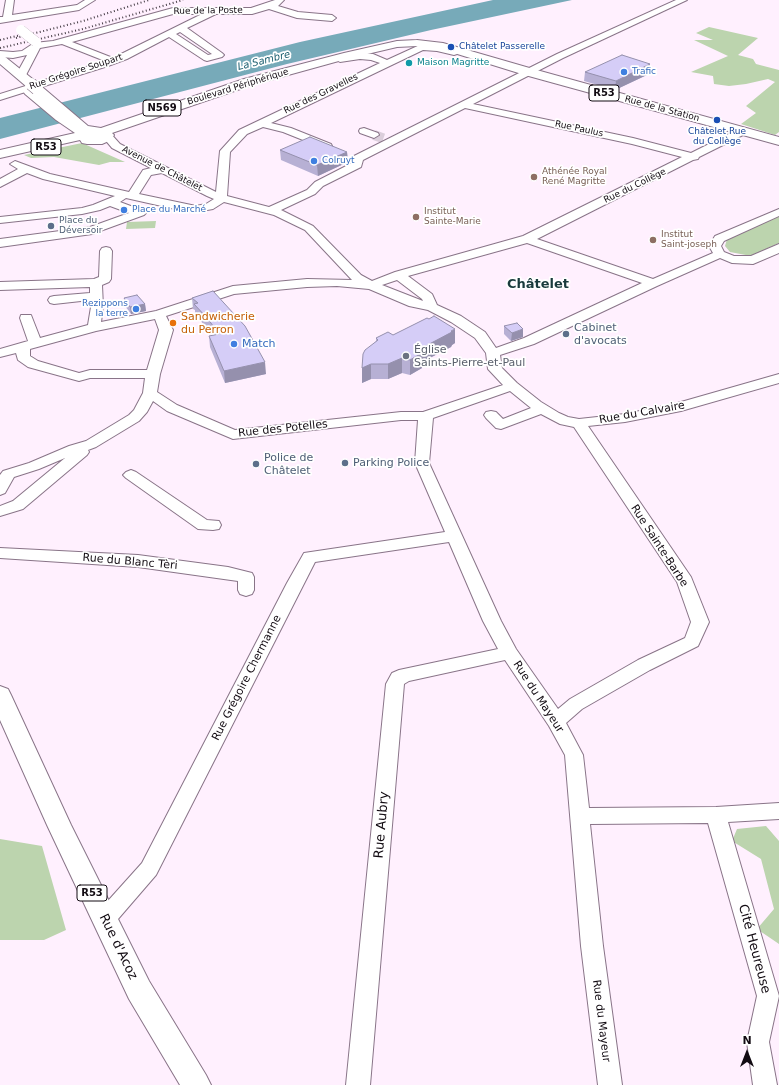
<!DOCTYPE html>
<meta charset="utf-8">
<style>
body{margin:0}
#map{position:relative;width:779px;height:1085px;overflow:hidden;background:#fff0fe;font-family:"DejaVu Sans",sans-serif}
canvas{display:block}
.north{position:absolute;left:727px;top:1033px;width:40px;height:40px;-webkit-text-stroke:3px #fff;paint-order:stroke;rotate:0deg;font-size:11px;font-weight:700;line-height:16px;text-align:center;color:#120b12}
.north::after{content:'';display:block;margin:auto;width:14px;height:18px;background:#120b12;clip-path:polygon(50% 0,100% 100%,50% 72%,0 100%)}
</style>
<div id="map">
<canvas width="779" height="1085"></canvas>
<div class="north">N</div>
</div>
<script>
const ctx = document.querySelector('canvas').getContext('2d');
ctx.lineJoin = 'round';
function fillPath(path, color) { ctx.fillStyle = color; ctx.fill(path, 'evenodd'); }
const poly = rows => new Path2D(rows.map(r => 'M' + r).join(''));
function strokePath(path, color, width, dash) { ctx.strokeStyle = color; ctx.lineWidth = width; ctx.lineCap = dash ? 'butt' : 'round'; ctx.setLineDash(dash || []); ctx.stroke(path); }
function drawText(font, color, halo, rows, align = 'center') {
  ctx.font = font + ' "DejaVu Sans",sans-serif'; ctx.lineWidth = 3.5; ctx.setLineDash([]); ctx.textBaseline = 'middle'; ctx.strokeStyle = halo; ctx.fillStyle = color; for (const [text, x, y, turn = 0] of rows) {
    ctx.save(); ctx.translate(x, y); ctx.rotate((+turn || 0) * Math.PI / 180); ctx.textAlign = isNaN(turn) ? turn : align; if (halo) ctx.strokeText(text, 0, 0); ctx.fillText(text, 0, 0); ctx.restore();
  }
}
const green = poly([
 [709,27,758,38,738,55,753,59,756,64,779,70,779,132,775,135,741,124,756,113,746,106,775,82,768,79,746,84,729,86,714,84,713,76,691,72,728,56,694,40,713,40,696,33],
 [82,143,125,162,110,162,99,165,54,157,31,158,24,155],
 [779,215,779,243,751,256,730,252,725,246,727,239],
 [156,221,155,228,126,229,127,222],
 [766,826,779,841,779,944,757,929,774,909,761,859,732,841,737,829],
 [0,839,42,846,66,930,44,940,0,940]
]);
const water = poly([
 [493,0,572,0,431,30,287,64,0,139,0,118,300,42]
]);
const minorTunnel = poly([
 [374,135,388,140]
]);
const minor = poly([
 [6,0,14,0,12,15,77,5,85,0,95,0,79,10,0,23,0,17,3,17,6,0],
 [275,0,284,0,278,6,298,12,332,15,336,18,332,21,297,18,269,9,252,14,216,14,187,28,222,53,224,55,222,57,207,61,204,60,169,37,127,59,108,66,0,100,0,94,105,61,62,44,40,48,26,75,21,78,16,75,27,55,13,58,0,57,0,51,13,52,22,51,34,43,53,41,173,8,251,8,275,0],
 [173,14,202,14,113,58,72,42,173,14],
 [180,32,212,54,208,55,176,34,180,32],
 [676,0,687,0,563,58,473,104,633,138,691,153,739,129,747,129,748,131,747,133,699,157,698,159,693,160,537,239,653,279,713,253,709,246,715,236,779,209,779,216,724,241,721,246,724,252,734,256,751,256,779,244,779,253,753,264,732,263,720,258,657,286,534,344,500,355,502,368,517,383,541,402,559,413,568,417,579,419,625,414,674,404,779,374,779,383,681,411,625,422,588,426,691,577,709,622,698,646,650,670,582,709,566,723,583,755,589,808,716,807,779,803,779,819,728,822,779,996,769,1042,777,1085,753,1085,747,1042,757,996,708,823,590,824,603,946,622,1085,598,1085,581,946,565,755,549,726,505,660,409,681,404,684,370,1085,346,1085,386,684,392,673,399,670,498,649,483,621,449,542,315,562,156,875,112,926,105,928,98,926,94,919,98,912,142,863,287,583,304,553,445,532,415,463,418,420,401,420,233,439,167,411,153,401,147,412,139,421,96,447,88,450,89,452,87,455,23,509,0,516,0,506,13,501,65,458,39,469,14,477,5,493,0,495,0,475,3,471,29,463,69,446,86,441,129,415,134,410,143,393,145,378,90,378,79,381,28,367,18,360,16,353,0,357,0,349,28,341,20,318,21,315,31,315,40,338,88,325,91,307,90,300,54,304,50,303,48,300,50,297,54,296,90,293,90,287,0,290,0,282,94,279,99,277,100,251,102,248,106,247,110,248,112,251,111,279,109,282,102,285,103,307,101,322,156,311,233,286,307,279,352,280,305,230,274,215,224,202,213,209,196,212,175,209,126,198,120,202,144,211,146,213,144,215,92,234,0,247,0,239,90,227,129,213,110,206,100,210,82,214,0,223,0,217,82,208,93,205,115,196,43,179,27,173,0,187,0,179,18,169,10,164,15,161,50,174,129,192,143,170,151,168,112,148,102,136,107,133,111,134,120,144,216,192,220,151,239,130,380,63,371,60,360,59,340,62,335,59,337,57,360,53,373,54,387,60,422,44,437,45,457,50,459,52,457,54,454,55,437,51,423,50,271,123,291,128,331,144,332,146,331,148,323,148,283,132,263,127,247,134,230,152,227,196,269,207,307,190,315,182,352,163,354,156,557,54,676,0],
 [465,108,632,144,682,157,523,236,395,272,372,281,361,275,313,226,281,210,315,194,323,186,361,167,363,160,465,108],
 [162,173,207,196,214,199,206,204,196,206,139,194,151,175,162,173],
 [527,243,642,283,524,338,496,348,485,332,461,316,437,305,432,294,408,276,527,243],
 [397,280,422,299,423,301,382,285,397,280],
 [337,286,369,289,409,306,428,310,451,322,475,338,486,353,488,369,503,385,423,412,401,412,235,430,177,405,157,392,160,374,173,330,166,316,234,294,307,287,337,286],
 [155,319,159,330,147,370,90,370,79,373,38,361,30,356,30,349,96,331,155,319],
 [510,391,531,408,503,419,496,412,491,411,486,412,484,415,486,418,496,428,501,429,541,414,560,424,574,427,677,582,691,622,685,638,638,660,570,699,558,709,516,649,501,621,429,463,433,418,510,391],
 [364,128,378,133,379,135,374,138,360,133,359,131,360,129,364,128],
 [131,470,136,472,207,520,219,521,221,525,219,529,213,530,198,529,126,478,123,475,126,472,131,470],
 [0,548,138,555,228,567,252,573,254,577,254,590,252,594,246,596,240,594,238,590,238,581,138,567,0,558,0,548]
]);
const major = poly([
 [417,40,443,43,533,69,779,137,779,145,525,75,438,48,417,46,397,47,346,59,252,85,112,133,114,135,111,140,102,144,87,144,82,143,80,140,0,158,0,150,75,133,56,120,25,94,23,91,25,88,32,88,32,87,27,87,0,64,0,54,4,56,35,81,37,84,36,86,41,86,88,126,101,128,244,79,344,53,397,41,417,40],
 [0,686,8,689,11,695,71,825,149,981,206,1075,211,1085,180,1085,129,999,47,825,0,720,0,686]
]);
const rail = poly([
 [16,38,83,21,149,0],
 [0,40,21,35],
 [0,48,83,29,183,0]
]);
const minorBridge = poly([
 [21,30,36,42]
]);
const majorBridge = poly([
 [31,84,37,89]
]);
const wall = poly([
 [650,64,649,74,615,90,584,81,585,72],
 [280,150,347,152,348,162,318,176,281,160],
 [213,291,266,374,225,383,210,347,209,336,213,335,209,330,195,315,195,310,193,309,192,298],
 [124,298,145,304,146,311,131,314,125,306],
 [429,319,455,343,452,345,451,347,422,362,422,368,410,375,402,373,388,379,371,379,362,383,362,368,376,341,376,338,393,335],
 [504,326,523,337,511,341,504,334]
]);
const shadedWall = poly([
 [650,64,649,74,615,90,616,81],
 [347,152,348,162,318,176,317,165],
 [145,304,146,311,131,314,130,307],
 [455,329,455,343,452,345,451,347,422,362,422,368,410,375,410,360,418,350],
 [523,329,523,337,511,341,512,333],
 [402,358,402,373,388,379,388,364],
 [265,362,266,374,225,383,224,371],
 [371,364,371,379,362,383,362,368]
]);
const building = poly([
 [622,55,650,64,616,81,585,72,622,55],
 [310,137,347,152,317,165,280,150,310,137],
 [213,291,245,326,265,362,224,371,209,336,219,334,208,319,194,304,198,303,192,298,213,291],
 [137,295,145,304,130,307,124,298,137,295],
 [434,316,455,329,451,331,452,332,418,350,422,353,410,360,402,358,388,364,371,364,362,368,363,354,365,350,378,340,376,338,388,332,393,335,427,318,429,319,434,316],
 [517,323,523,329,512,333,504,326,517,323]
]);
const markers = [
 [451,47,4,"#1a4fb4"],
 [409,63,4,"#0f9aa8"],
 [624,72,4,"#3f7fe0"],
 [717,120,4,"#1a4fb4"],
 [314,161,4,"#3f7fe0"],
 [534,177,4,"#8d6e63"],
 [124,210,4,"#3f7fe0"],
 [416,217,4,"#8d6e63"],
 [51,226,4,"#5c6f8a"],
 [653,240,4,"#8d6e63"],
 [136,309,4,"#3f7fe0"],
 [173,323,4,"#e8710a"],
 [566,334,4,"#5c6f8a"],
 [234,344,4,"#3f7fe0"],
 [406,356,4,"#6b7280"],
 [345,463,4,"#5c6f8a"],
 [256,464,4,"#5c6f8a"]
];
const farStreetnames = [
 ["Rue de la Poste",208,11,-1],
 ["Rue Grégoire Soupart",76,72,-18],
 ["Boulevard Périphérique",238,87,-17],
 ["Rue des Gravelles",321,94,-26],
 ["Rue de la Station",662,109,15],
 ["Rue Paulus",579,129,12],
 ["Avenue de Châtelet",162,169,27],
 ["Rue du Collège",635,186,-26]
];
const farTransitnames = [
 ["Châtelet Passerelle",459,47],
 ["Châtelet Rue",717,132,"center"],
 ["du Collège",717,142,"center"]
];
const farCulturenames = [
 ["Maison Magritte",417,63]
];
const farShopnames = [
 ["Trafic",632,72],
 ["Colruyt",322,161],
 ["Place du Marché",132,210],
 ["Rezippons",128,304,"right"],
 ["la terre",128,314,"right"]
];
const farEducationnames = [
 ["Athénée Royal",542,172],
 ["René Magritte",542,182],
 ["Institut",424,212],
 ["Sainte-Marie",424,222],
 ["Institut",661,235],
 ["Saint-joseph",661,245]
];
const farServicenames = [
 ["Place du",59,221],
 ["Déversoir",59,231]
];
const farWaternames = [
 ["La Sambre",264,61,-14]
];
const shields = [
 [604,93,30],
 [162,108,38],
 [46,147,30],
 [92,893,30]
];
const shieldNames = [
 ["R53",604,93],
 ["N569",162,108],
 ["R53",46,147],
 ["R53",92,893]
];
const foodNames = [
 ["Sandwicherie",181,317],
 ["du Perron",181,330]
];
const serviceNames = [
 ["Cabinet",574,328],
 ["d'avocats",574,341],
 ["Police de",264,458],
 ["Châtelet",264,471],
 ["Parking Police",353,463]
];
const shopNames = [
 ["Match",242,344]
];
const worshipNames = [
 ["Église",414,350],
 ["Saints-Pierre-et-Paul",414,363]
];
const streetNames = [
 ["Rue du Calvaire",642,413,-10],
 ["Rue des Potelles",283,429,-6],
 ["Rue Sainte-Barbe",659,546,57],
 ["Rue du Blanc Tèri",130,562,5],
 ["Rue Grégoire Chermanne",247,678,-63],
 ["Rue du Mayeur",538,697,57],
 ["Rue du Mayeur",601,1021,83]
];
const farDistrictnames = [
 ["Châtelet",538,285]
];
const nearStreetnames = [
 ["Rue Aubry",382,825,-85],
 ["Rue d'Acoz",118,947,64],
 ["Cité Heureuse",754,949,75]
];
fillPath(green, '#bcd4ae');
fillPath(water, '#77aab9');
strokePath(minorTunnel, '#dbcedb', 10, [10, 5]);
strokePath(minor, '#897488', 2);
strokePath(major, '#897488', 2);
fillPath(minor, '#fff');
fillPath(major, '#fff');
strokePath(rail, '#473e47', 2, [1, 2.5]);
strokePath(minorBridge, '#897488', 10, []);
strokePath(majorBridge, '#897488', 13, []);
strokePath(minorBridge, '#fff', 10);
strokePath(majorBridge, '#fff', 12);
fillPath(wall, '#b7b0d4');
fillPath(shadedWall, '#9590ad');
fillPath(building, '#d5cdf7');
strokePath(building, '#9590ad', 1);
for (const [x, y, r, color] of markers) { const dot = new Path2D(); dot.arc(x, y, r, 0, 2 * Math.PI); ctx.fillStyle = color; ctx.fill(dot); strokePath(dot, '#fff', 1.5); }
drawText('9px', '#120b12', '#fff', farStreetnames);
drawText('9px', '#164399', '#fff', farTransitnames, 'left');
drawText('9px', '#0d838f', '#fff', farCulturenames, 'left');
drawText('9px', '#366cbe', '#fff', farShopnames, 'left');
drawText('9px', '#785e54', '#fff', farEducationnames, 'left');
drawText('9px', '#4e5e75', '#fff', farServicenames, 'left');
drawText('italic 10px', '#1a5e6f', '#fff', farWaternames);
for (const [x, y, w] of shields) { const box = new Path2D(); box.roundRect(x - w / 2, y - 8, w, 16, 3); ctx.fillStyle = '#fff'; ctx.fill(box); strokePath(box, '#120b12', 1); }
drawText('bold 10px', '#120b12', null, shieldNames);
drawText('11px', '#c56008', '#fff', foodNames, 'left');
drawText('11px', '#4e5e75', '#fff', serviceNames, 'left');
drawText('11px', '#366cbe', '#fff', shopNames, 'left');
drawText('11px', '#5b616d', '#fff', worshipNames, 'left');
drawText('11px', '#120b12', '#fff', streetNames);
drawText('bold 13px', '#193b3c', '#fff', farDistrictnames);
drawText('13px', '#120b12', '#fff', nearStreetnames);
</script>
